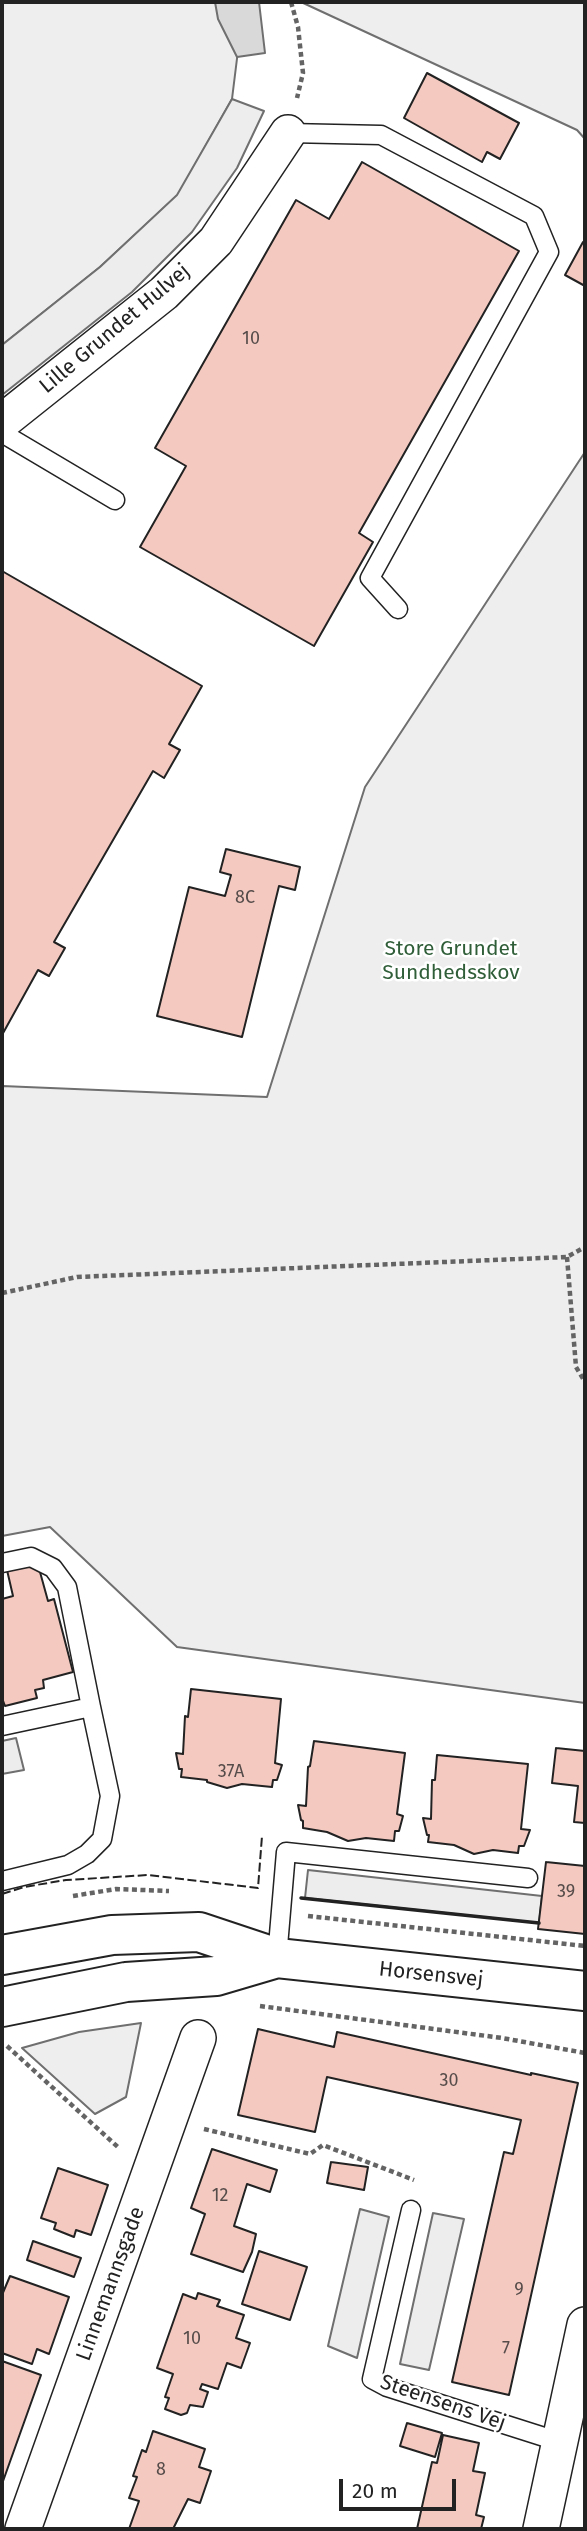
<!DOCTYPE html>
<style>
body{margin:0}
#map{position:relative;width:587px;height:2531px;overflow:hidden;background:#fff;font-family:"Fira Sans",sans-serif}
canvas{display:block}
.frame{position:absolute;inset:0;border:4px solid #222;pointer-events:none}
.scale{position:absolute;left:339px;top:2479px;width:117px;height:32px;box-sizing:border-box;border:4px solid #222;border-top:0;padding-left:9px;font-size:21px;line-height:24px;white-space:nowrap;color:#222;-webkit-text-stroke:5px #fff;paint-order:stroke}
</style>
<div id="map">
<canvas width="587" height="2531"></canvas>
<div class="frame"></div>
<div class="scale">20 m</div>
</div>
<script>
const ctx = document.querySelector('canvas').getContext('2d');
ctx.lineJoin = 'round';
function fillPath(path, color) { ctx.fillStyle = color; ctx.fill(path, 'evenodd'); }
const poly = rows => new Path2D(rows.map(r => 'M' + r).join(''));
function strokePath(path, color, width, dash) { ctx.strokeStyle = color; ctx.lineWidth = width; ctx.lineCap = dash ? 'butt' : 'round'; ctx.setLineDash(dash || []); ctx.stroke(path); }
function drawText(font, color, halo, rows, align = 'center') {
  ctx.font = font + ' "Fira Sans",sans-serif'; ctx.lineWidth = 5; ctx.setLineDash([]); ctx.textBaseline = 'middle'; ctx.strokeStyle = halo; ctx.fillStyle = color; for (const [text, x, y, turn = 0] of rows) {
    ctx.save(); ctx.translate(x, y); ctx.rotate((+turn || 0) * Math.PI / 180); ctx.textAlign = isNaN(turn) ? turn : align; if (halo) ctx.strokeText(text, 0, 0); ctx.fillText(text, 0, 0); ctx.restore();
  }
}
const green = poly([
 [2,2,244,2,232,99,178,195,100,267,2,345,2,2],
 [301,2,585,2,585,139,577,130,301,2],
 [585,452,585,1703,177,1647,50,1527,2,1536,2,1086,267,1097,365,787,585,452],
 [141,2023,126,2097,95,2114,22,2048,79,2032,141,2023]
]);
const parking = poly([
 [232,99,264,111,237,168,192,232,132,292,2,395,2,345,100,267,177,195,232,99],
 [16,1738,24,1770,2,1774,2,1741,16,1738],
 [308,1870,542,1896,539,1923,305,1898,308,1870],
 [360,2209,389,2217,357,2358,328,2346,360,2209],
 [433,2213,464,2219,429,2370,400,2364,433,2213]
]);
const water = poly([
 [215,2,259,2,265,53,237,57,218,19,215,2]
]);
const building = poly([
 [427,73,519,123,500,159,487,152,482,162,404,118,427,73],
 [362,162,519,251,359,533,373,542,314,646,140,547,186,466,155,448,296,200,329,219,362,162],
 [583,242,585,243,585,286,565,275,583,242],
 [2,571,202,686,169,744,180,750,164,778,153,771,54,942,65,948,49,976,38,970,2,1035,2,571],
 [226,849,300,867,295,890,279,886,242,1037,157,1016,189,887,225,896,231,875,220,872,226,849],
 [31,1564,40,1572,48,1601,54,1599,73,1672,43,1680,44,1688,35,1690,37,1698,5,1706,2,1698,2,1599,13,1596,7,1570,31,1564],
 [191,1689,281,1699,275,1763,282,1765,277,1780,273,1780,272,1787,242,1784,227,1788,207,1782,207,1780,181,1777,182,1769,179,1769,176,1753,183,1754,185,1716,188,1717,191,1689],
 [314,1741,405,1753,397,1814,403,1816,399,1831,395,1831,394,1841,366,1838,348,1841,327,1832,303,1828,303,1821,301,1820,298,1805,306,1806,308,1767,310,1766,314,1741],
 [556,1748,585,1751,585,1823,574,1822,578,1786,552,1783,556,1748],
 [437,1755,528,1764,521,1829,530,1830,524,1846,519,1846,518,1853,493,1850,474,1854,454,1845,428,1842,429,1835,427,1835,423,1818,431,1819,432,1780,435,1780,437,1755],
 [546,1862,585,1866,585,1934,538,1929,546,1862],
 [258,2029,334,2047,337,2032,531,2075,531,2073,578,2083,509,2395,452,2382,504,2152,513,2154,521,2120,327,2077,315,2132,238,2115,258,2029],
 [212,2149,277,2170,270,2192,247,2184,234,2226,256,2234,252,2252,243,2272,191,2254,205,2214,191,2208,212,2149],
 [331,2162,368,2167,364,2190,327,2183,331,2162],
 [58,2168,108,2185,91,2235,76,2230,74,2237,54,2229,56,2223,41,2218,58,2168],
 [33,2241,81,2258,74,2277,27,2260,33,2241],
 [259,2251,307,2267,290,2320,242,2304,259,2251],
 [10,2276,69,2297,49,2354,37,2349,32,2364,2,2353,2,2295,10,2276],
 [198,2293,220,2300,217,2306,244,2315,236,2338,250,2343,241,2368,227,2363,218,2389,202,2384,200,2389,208,2392,203,2407,190,2405,187,2413,181,2415,165,2409,169,2398,165,2397,173,2374,157,2368,183,2294,196,2299,198,2293],
 [2,2361,41,2375,2,2484,2,2361],
 [407,2423,442,2433,435,2457,400,2446,407,2423],
 [153,2431,205,2449,199,2467,211,2471,200,2503,188,2499,173,2529,129,2529,139,2501,129,2498,137,2477,133,2476,142,2450,146,2452,153,2431],
 [443,2435,479,2443,473,2471,485,2473,476,2515,484,2517,481,2529,417,2529,432,2462,437,2463,443,2435]
]);
const path = poly([
 [291,2,298,27,303,73,297,98],
 [567,1257,576,1367,585,1382],
 [2,1293,77,1277,567,1257,585,1247],
 [73,1896,116,1889,169,1891],
 [308,1916,585,1946],
 [260,2006,502,2038,585,2053],
 [7,2046,120,2149],
 [204,2129,310,2154,323,2145,414,2180]
]);
const service = poly([
 [288,133,381,135,534,216,549,252,370,578,398,609],
 [2,433,115,500],
 [2,1563,31,1557,53,1568,67,1587,91,1707],
 [2,1726,91,1707,110,1796,102,1839,87,1854,68,1865,2,1881],
 [277,1958,286,1852,528,1878],
 [411,2210,372,2379,387,2387,560,2442]
]);
const minor = poly([
 [2,422,164,293,216,241,288,133],
 [23,2529,198,2038],
 [541,2529,585,2325]
]);
const secondary = poly([
 [2,1955,112,1935,199,1932,277,1958,585,1991],
 [2,2007,126,1982,216,1976,277,1958]
]);
const fence = poly([
 [2,1894,24,1887,66,1880,148,1875,258,1888,262,1836]
]);
const wall = poly([
 [301,1898,539,1923]
]);
const numberNames = [
 ["10",251,339],
 ["8C",245,898],
 ["37A",231,1772],
 ["39",566,1892],
 ["30",449,2081],
 ["12",220,2196],
 ["9",519,2290],
 ["10",192,2339],
 ["7",506,2349],
 ["8",161,2470]
];
const streetNames = [
 ["Lille Grundet Hulvej",115,329,-40],
 ["Horsensvej",431,1975,6],
 ["Linnemannsgade",111,2284,-70],
 ["Steensens Vej",443,2403,19]
];
const parkNames = [
 ["Store Grundet",451,949],
 ["Sundhedsskov",451,973]
];
fillPath(green, '#eee');
strokePath(green, '#6f6f6f', 2);
fillPath(parking, '#ededed');
strokePath(parking, '#6f6f6f', 2);
fillPath(water, '#d9d9d9');
strokePath(water, '#6f6f6f', 2);
fillPath(building, '#f3c9c0');
strokePath(building, '#222', 2);
strokePath(service, '#222', 21);
strokePath(minor, '#222', 38);
strokePath(secondary, '#222', 42);
strokePath(path, '#646464', 4.5, [5, 3.5]);
strokePath(service, '#fff', 18);
strokePath(minor, '#fff', 35);
strokePath(secondary, '#fff', 38);
strokePath(fence, '#222', 2, [9, 3.5]);
strokePath(wall, '#222', 3.5);
drawText('18px', '#564c4a', null, numberNames);
drawText('21px', '#222', '#fff', streetNames);
drawText('21px', '#2f5e38', '#fff', parkNames);
</script>
